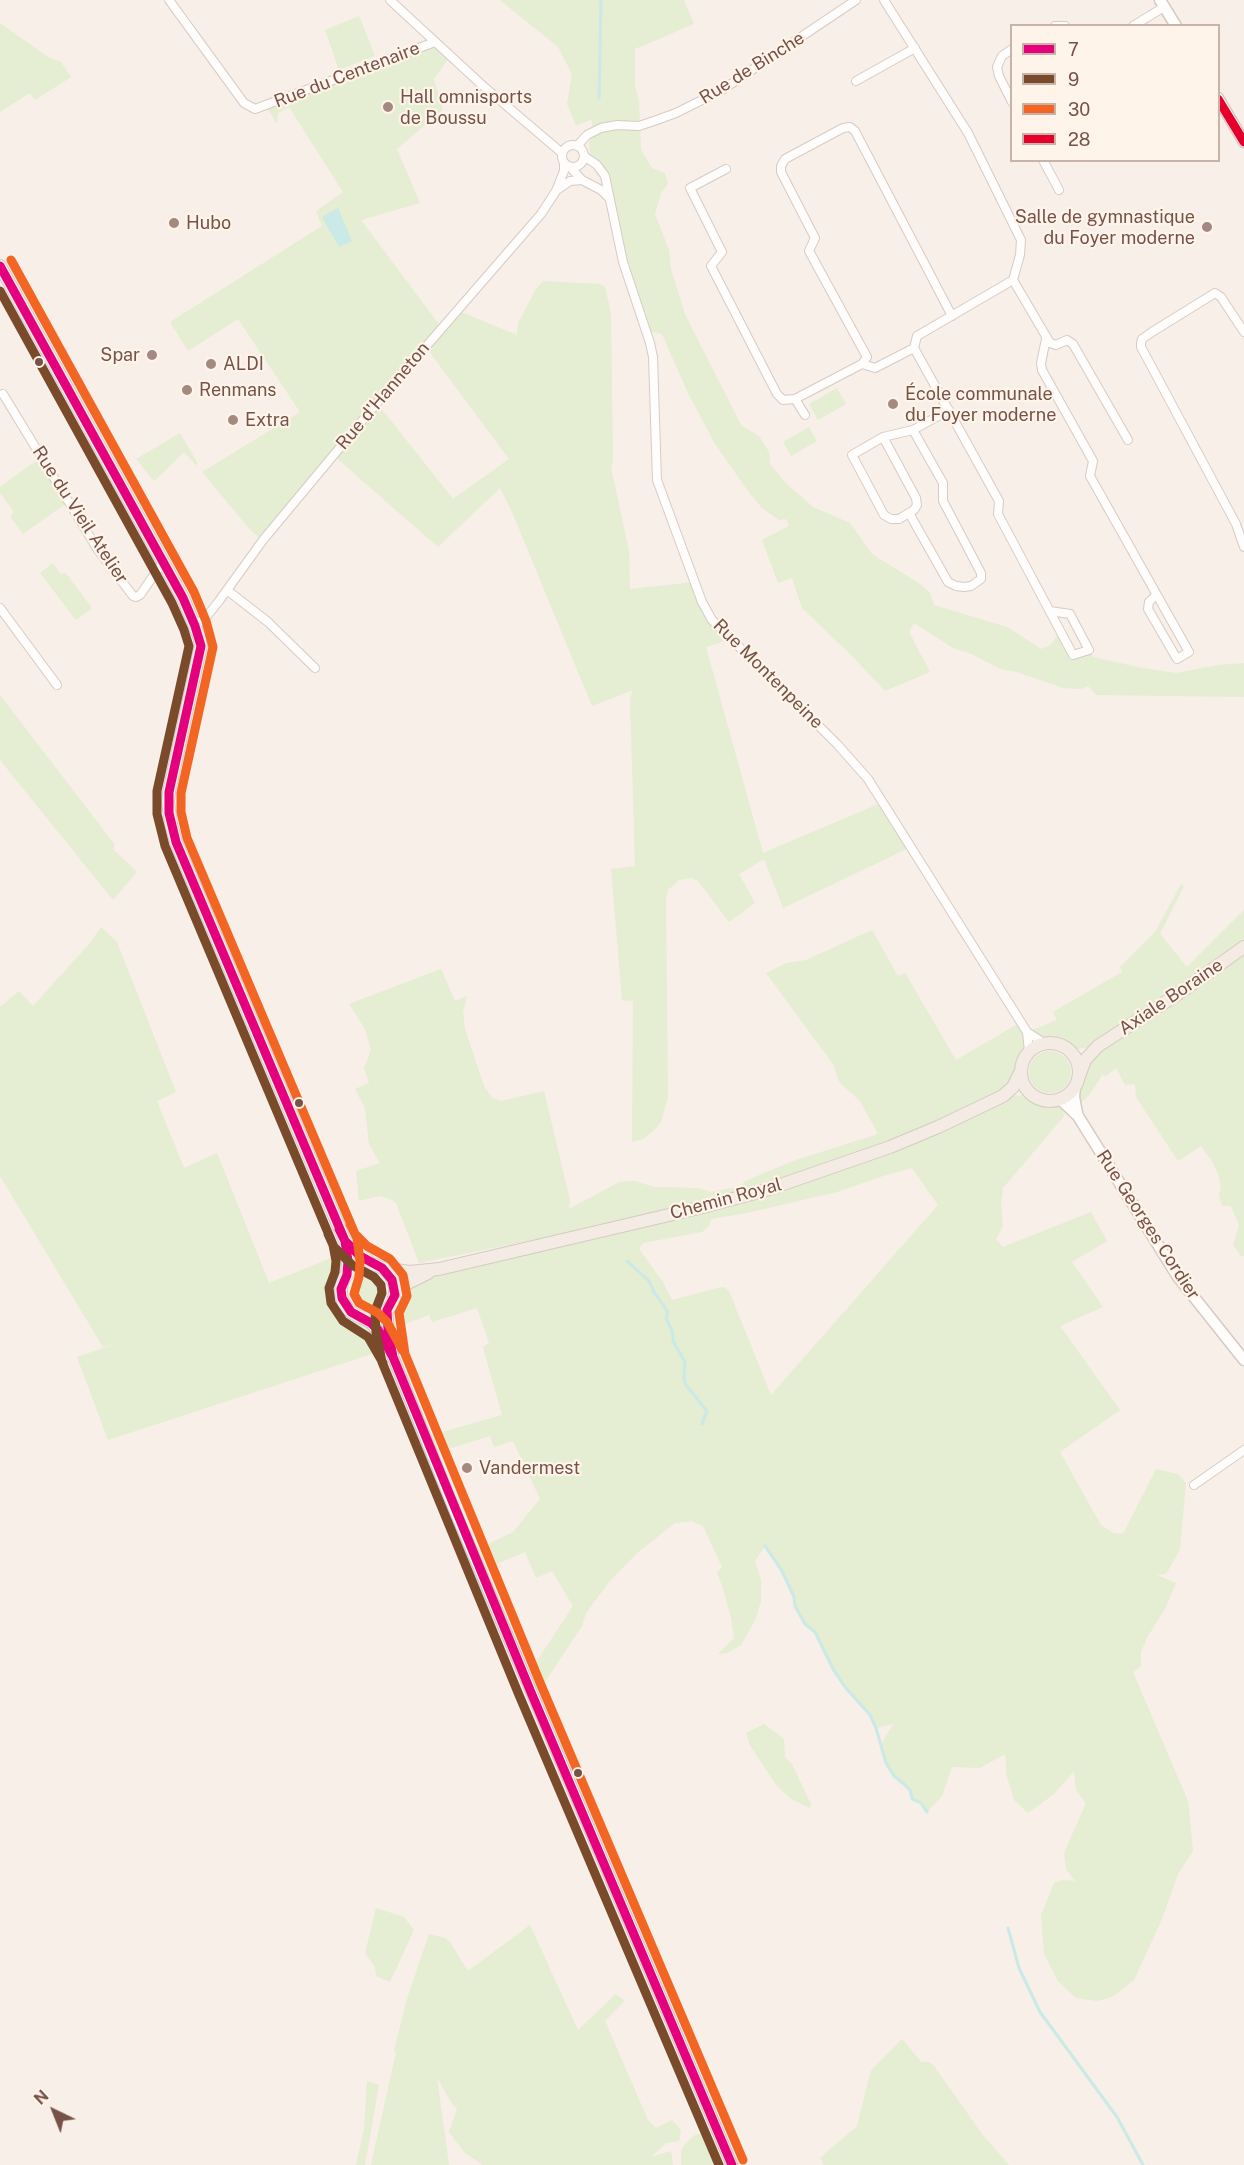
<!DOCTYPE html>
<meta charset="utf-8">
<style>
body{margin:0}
#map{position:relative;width:1244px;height:2165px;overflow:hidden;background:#f7efe8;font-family:"Public Sans",sans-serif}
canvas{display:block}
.legend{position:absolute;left:1010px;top:24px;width:210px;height:138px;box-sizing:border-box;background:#fff4e9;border:2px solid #c8b3a9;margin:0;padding:8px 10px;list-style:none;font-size:18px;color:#765248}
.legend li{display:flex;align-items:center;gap:12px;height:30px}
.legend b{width:30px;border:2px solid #c8b3a9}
.north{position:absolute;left:24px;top:2081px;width:60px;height:60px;-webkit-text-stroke:4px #fff4e9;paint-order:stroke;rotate:317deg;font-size:16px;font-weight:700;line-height:24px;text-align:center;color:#765248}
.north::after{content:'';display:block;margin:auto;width:21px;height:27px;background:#765248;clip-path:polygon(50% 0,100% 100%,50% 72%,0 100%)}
</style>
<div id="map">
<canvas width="1244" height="2165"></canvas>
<ul class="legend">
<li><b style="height:8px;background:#e5007d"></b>7</li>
<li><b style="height:8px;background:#7a4b2a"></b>9</li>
<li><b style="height:8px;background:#f26522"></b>30</li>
<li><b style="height:8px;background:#e4002b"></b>28</li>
</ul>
<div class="north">N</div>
</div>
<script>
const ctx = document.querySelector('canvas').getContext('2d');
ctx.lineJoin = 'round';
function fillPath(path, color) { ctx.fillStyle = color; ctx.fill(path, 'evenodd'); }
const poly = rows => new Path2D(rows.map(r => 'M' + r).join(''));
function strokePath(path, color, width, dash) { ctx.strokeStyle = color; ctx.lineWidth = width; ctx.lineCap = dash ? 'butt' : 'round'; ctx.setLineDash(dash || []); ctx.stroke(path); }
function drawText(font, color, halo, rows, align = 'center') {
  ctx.font = font + ' "Public Sans",sans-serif'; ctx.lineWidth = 4.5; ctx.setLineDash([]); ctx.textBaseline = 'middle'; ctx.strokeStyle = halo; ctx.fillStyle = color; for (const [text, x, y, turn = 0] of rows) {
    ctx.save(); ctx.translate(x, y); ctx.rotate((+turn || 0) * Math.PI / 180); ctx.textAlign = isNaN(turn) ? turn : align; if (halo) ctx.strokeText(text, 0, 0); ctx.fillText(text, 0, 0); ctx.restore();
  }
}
const green = poly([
 [500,0,684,0,694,24,635,49,635,85,639,101,641,150,652,168,665,173,668,184,661,193,655,214,669,250,671,269,685,314,741,425,759,436,769,452,770,464,787,484,813,507,850,523,872,554,920,584,930,593,934,605,1007,627,1041,649,1051,645,1060,631,1073,655,1089,650,1093,657,1142,668,1176,673,1218,665,1244,663,1244,697,1096,695,1088,686,1081,689,1063,688,1017,672,1000,669,972,654,953,648,914,623,909,632,930,672,885,691,851,655,802,608,792,578,778,583,762,540,789,526,786,519,779,520,762,508,748,491,715,444,688,393,662,334,647,331,628,278,605,176,591,158,590,151,589,142,599,130,592,133,592,119,576,126,567,104,572,74,558,47],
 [359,16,375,56,339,70,325,30],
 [0,23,48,57,61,62,71,77,35,100,30,93,0,112],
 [435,42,450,56,434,79,443,110,397,149,420,203,361,220,441,327,456,310,517,335,518,323,536,289,543,281,600,284,605,287,611,313,613,461,611,467,629,551,630,589,694,582,702,602,730,639,706,647,763,853,883,802,911,847,783,908,764,859,739,874,755,903,729,922,698,881,691,878,679,880,668,890,666,899,668,1097,661,1122,654,1130,643,1139,632,1142,633,1001,622,1000,611,869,635,866,630,698,633,690,592,706,512,512,500,488,438,547,333,455,263,540,251,531,202,472,300,412,238,319,188,351,170,322,322,226,316,211,343,192,289,107,278,113,277,124,266,106],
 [425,346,509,459,453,499,377,403],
 [837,388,846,404,818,420,809,404],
 [809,427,817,441,791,456,783,442],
 [180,433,198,464,196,465,184,452,154,481,136,459],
 [41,457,68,502,23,534,10,516,14,512,0,493,0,487],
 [53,563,61,575,65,572,92,608,76,620,40,573],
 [0,695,115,845,113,849,137,872,113,900,0,760],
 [1181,884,1184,886,1160,934,1187,967,1244,910,1244,1256,1241,1256,1233,1245,1239,1225,1231,1206,1222,1206,1219,1195,1221,1187,1218,1173,1211,1160,1201,1146,1178,1161,1136,1097,1135,1084,1125,1085,1116,1068,1106,1076,1102,1075,1090,1094,1076,1108,1074,1097,1097,1046,1070,1050,1053,1042,1035,1046,1024,1057,1020,1073,1004,1096,1031,1095,1045,1101,1060,1099,1068,1106,1062,1111,1065,1115,1003,1188,1001,1204,1003,1226,996,1239,1003,1247,1091,1212,1107,1241,1072,1262,1103,1307,1060,1326,1120,1410,1060,1452,1101,1525,1113,1533,1123,1534,1156,1469,1178,1474,1186,1483,1180,1549,1166,1574,1157,1575,1176,1583,1166,1607,1148,1636,1141,1651,1141,1666,1133,1672,1188,1801,1193,1851,1178,1874,1162,1919,1134,1980,1112,1997,1097,2001,1076,1998,1058,1981,1044,1954,1041,1915,1054,1883,1063,1880,1075,1881,1066,1869,1064,1853,1086,1803,1076,1790,1074,1771,1054,1794,1028,1813,1014,1800,1007,1777,1005,1754,980,1768,952,1767,942,1796,927,1812,921,1803,912,1799,910,1790,894,1776,886,1763,881,1744,893,1724,876,1728,870,1715,845,1687,833,1669,815,1632,805,1624,795,1606,794,1597,782,1571,765,1546,755,1561,761,1580,761,1601,756,1618,741,1645,727,1653,718,1654,734,1638,731,1618,722,1585,717,1573,722,1567,703,1526,692,1521,675,1523,637,1553,609,1582,586,1613,582,1626,543,1685,540,1689,530,1690,523,1673,533,1667,573,1606,552,1571,536,1578,525,1552,480,1571,472,1552,513,1532,540,1499,513,1441,494,1447,490,1436,432,1454,425,1437,502,1415,483,1347,489,1343,477,1308,432,1322,429,1315,395,1328,394,1324,395,1316,410,1289,422,1283,421,1280,548,1237,419,1263,396,1203,390,1199,379,1196,359,1201,356,1171,380,1163,369,1144,365,1108,355,1089,369,1083,364,1068,371,1050,365,1029,349,1004,441,969,455,1001,467,996,463,1012,465,1029,484,1086,492,1098,501,1101,544,1091,570,1200,569,1209,619,1182,635,1181,654,1187,698,1188,711,1192,741,1186,745,1181,793,1161,878,1134,860,1101,839,1082,833,1064,766,973,787,963,806,960,872,930,898,976,905,973,956,1060,1021,1022,1028,1032,1057,1020,1053,1012,1122,972,1120,967,1155,932],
 [912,1168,938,1205,771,1395,729,1291,724,1287,718,1288,672,1300,663,1282,639,1249,643,1243,702,1232,709,1226,711,1219,747,1213,837,1192,886,1175],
 [101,927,117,942,176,1092,157,1101,184,1168,217,1153,269,1283,346,1252,347,1275,341,1289,342,1298,351,1312,371,1323,387,1349,108,1440,77,1357,115,1344,103,1347,0,1176,0,1007,19,991,33,1006,90,943],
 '1029 1072a21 21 0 1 1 42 0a21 21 0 1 1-42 0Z',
 '350 1291a18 18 0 1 1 36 0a18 18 0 1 1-36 0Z',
 [764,1724,784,1739,785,1757,792,1764,811,1804,810,1808,791,1799,776,1785,750,1745,746,1733],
 [376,1908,404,1917,414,1930,390,1982,376,1976,375,1967,365,1953],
 [530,1925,578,2030,616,1994,625,2001,605,2021,648,2120,656,2128,672,2120,681,2130,679,2141,666,2143,651,2157,671,2151,673,2165,483,2165,465,2153,449,2132,457,2109,449,2099,437,2077,449,2165,371,2165,396,2052,394,2050,407,1999,429,1934,445,1938,450,1942,468,1971],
 [902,2039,921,2062,929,2062,934,2066,982,2134,1009,2165,824,2165,820,2158,857,2126,871,2070],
 [367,2081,379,2085,365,2165,356,2165,364,2129],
 [710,2131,725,2165,681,2165,681,2150,688,2141,695,2135]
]);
const water = poly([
 [338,208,352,241,339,247,322,217]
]);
const stream = poly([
 [599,98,601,0],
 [627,1261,649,1281,654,1292,668,1312,666,1318,673,1333,673,1341,685,1362,684,1379,686,1385,707,1411,702,1424],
 [765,1546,782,1571,794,1597,795,1606,805,1624,815,1632,833,1669,845,1687,870,1715,876,1728,886,1763,894,1776,905,1785,910,1790,912,1799,921,1803,927,1812],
 [1008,1928,1019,1968,1040,2012,1117,2117,1143,2165]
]);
const street = poly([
 [169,0,244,103,255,109,435,42],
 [390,0,482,85,562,153],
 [1055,26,1065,26],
 [1133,26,1164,7],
 [1012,49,1002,56,997,67,999,76,1012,102],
 [856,81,915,48],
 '562 156a11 11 0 1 1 22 0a11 11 0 1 1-22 0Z',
 [577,146,587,135,601,128,617,125,639,126,654,121,676,113,722,90,856,0],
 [584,156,597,165,605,176,623,262,650,343,653,357,657,480,702,602,712,620,837,744,868,779,1027,1032,1044,1043],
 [1043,160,1059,190],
 [570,167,582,180,601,190,608,197],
 [726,169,690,188,722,252,711,266,777,394,783,400,795,399,862,364,875,368,914,348,917,336,1013,280,1020,255,1021,240,968,133,884,0],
 [557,190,570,181,582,180],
 [1013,280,1050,343,1056,345,1067,340,1073,344,1128,440],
 [1244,332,1221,297,1215,293,1152,332,1142,339,1141,343,1141,347,1236,524,1244,547],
 [1046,339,1041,363,1042,370,1093,461,1090,476,1189,652,1177,659,1148,609,1149,602,1156,595],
 [914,348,999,501,998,514,1073,655,1089,650,1070,614,1050,611],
 [862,364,867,357,809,251,815,238,781,172,781,166,785,159,843,128,850,127,855,131,952,316],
 [3,394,98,550,133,596,136,597,140,595,163,562],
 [795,399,805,415],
 [883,437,916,498,917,505,914,510,899,519,891,519,884,515,852,455,883,437,913,430,949,410],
 [909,513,948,582,956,586,964,587,971,586,981,579,981,573,943,501,943,483,913,430],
 [227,590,268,622,315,668],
 [0,608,57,685],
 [195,626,207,616,219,601,263,540,377,403,541,214,556,191,564,171,564,163],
 [1027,1032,1029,1051],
 [1194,1485,1244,1450]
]);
const secondary = poly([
 [1160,0,1176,26],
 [1218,98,1244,142],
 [1075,1086,1074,1097,1077,1113],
 [1060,1099,1078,1116,1178,1277,1244,1360],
 [387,1310,388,1330,393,1357,453,1507,732,2165],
 [358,1316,371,1323,385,1341,387,1347]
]);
const primary = poly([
 [0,266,183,598,199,636,201,646,198,658,169,792,168,802,171,824,176,842,345,1241,348,1261,347,1275],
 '1021 1072a29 29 0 1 1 58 0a29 29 0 1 1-58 0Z',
 [1078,1079,1085,1060,1098,1046,1181,992,1244,947],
 [345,1241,372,1264],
 '341 1291a27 27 0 1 1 54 0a27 27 0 1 1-54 0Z',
 [382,1268,410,1272,439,1269,703,1207,766,1190,890,1147,938,1127,1003,1096,1013,1087,1020,1073],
 [393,1301,406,1284,428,1273]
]);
const bus1 = poly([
 [0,266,183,598,195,626,201,646,169,792,169,813,176,842,345,1241,360,1256,382,1268,392,1280,395,1295,387,1310,388,1330,393,1357,530,1690,732,2165],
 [339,1229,345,1241,348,1261,347,1275,341,1289,342,1298,351,1312,371,1323,378,1330,393,1357]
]);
const bus2 = poly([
 [0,291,172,603,184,630,189,646,157,791,157,814,165,846,334,1247,352,1265,374,1277,381,1285,382,1293,375,1311,376,1332,382,1362,519,1695,719,2165],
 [328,1234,333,1245,336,1261,335,1272,329,1288,331,1303,343,1321,368,1337,383,1363]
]);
const bus3 = poly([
 [11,260,194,592,206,621,213,647,181,793,181,812,187,838,355,1234,367,1246,390,1259,403,1275,407,1296,399,1313,405,1354,541,1685,743,2160],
 [350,1224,357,1238,360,1261,359,1277,354,1294,359,1303,378,1313,387,1322,403,1351]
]);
const bus4 = poly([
 [1218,99,1244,142]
]);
const markers = [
 [388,107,6,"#a38980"],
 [174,223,6,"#a38980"],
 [1207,227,6,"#a38980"],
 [152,355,6,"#a38980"],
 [39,362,5,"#765248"],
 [211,364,6,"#a38980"],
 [187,390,6,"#a38980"],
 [893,404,6,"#a38980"],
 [233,420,6,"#a38980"],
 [299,1103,5,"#765248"],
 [467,1468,6,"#a38980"],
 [578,1773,5,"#765248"]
];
const streetNames = [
 ["Rue de Binche",752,68,-32],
 ["Rue du Centenaire",347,75,-21],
 ["Rue d'Hanneton",383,396,-50],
 ["Rue du Vieil Atelier",80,515,57],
 ["Rue Montenpeine",768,674,45],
 ["Axiale Boraine",1171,997,-34],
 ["Chemin Royal",726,1199,-15],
 ["Rue Georges Cordier",1148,1225,57]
];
const poiNames = [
 ["Hall omnisports",400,97],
 ["de Boussu",400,118],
 ["Salle de gymnastique",1195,217,"right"],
 ["du Foyer moderne",1195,238,"right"],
 ["Hubo",186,223],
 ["Spar",140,355,"right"],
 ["ALDI",223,364],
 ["Renmans",199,390],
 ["École communale",905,394],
 ["du Foyer moderne",905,415],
 ["Extra",245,420],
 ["Vandermest",479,1468]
];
fillPath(green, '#e5edd2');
fillPath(water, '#cae9e7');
strokePath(stream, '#cae9e7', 3);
strokePath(street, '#d6cbc6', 10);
strokePath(secondary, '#d6cac4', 13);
strokePath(primary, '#d6cac5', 14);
strokePath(street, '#fefdfc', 8);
strokePath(secondary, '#fefdfc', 10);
strokePath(primary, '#f3ebe4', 12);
strokePath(bus1, '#e5007d', 9);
strokePath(bus2, '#7a4b2a', 9);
strokePath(bus3, '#f26522', 9);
strokePath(bus4, '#e4002b', 9);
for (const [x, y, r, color] of markers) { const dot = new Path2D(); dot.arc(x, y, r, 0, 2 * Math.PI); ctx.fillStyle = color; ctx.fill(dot); strokePath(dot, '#fff4e9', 2); }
drawText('18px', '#765248', '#fff4e9', streetNames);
drawText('18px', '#765248', '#fff4e9', poiNames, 'left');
</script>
